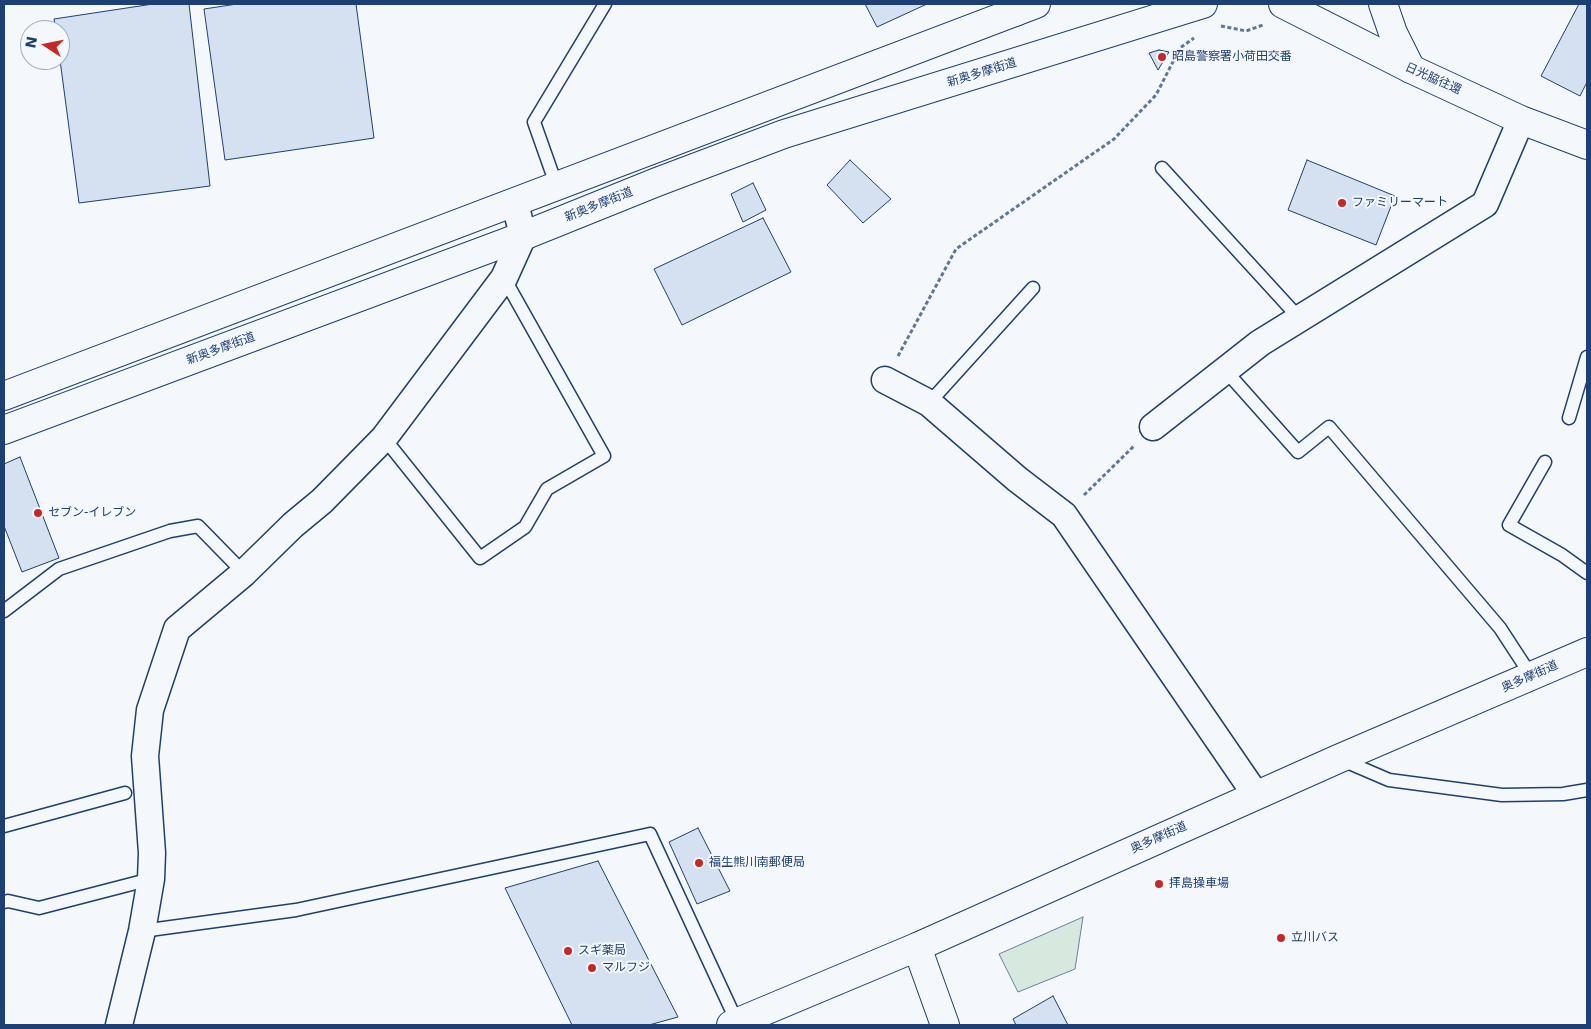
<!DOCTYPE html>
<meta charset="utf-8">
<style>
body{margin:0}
#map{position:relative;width:1591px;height:1029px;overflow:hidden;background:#f4f7fb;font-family:"DejaVu Sans",sans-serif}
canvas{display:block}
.frame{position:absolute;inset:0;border:5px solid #1d3f73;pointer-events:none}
.north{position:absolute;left:20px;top:20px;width:50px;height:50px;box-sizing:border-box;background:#f4f7fb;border:1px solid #9eadc5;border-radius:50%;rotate:281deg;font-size:14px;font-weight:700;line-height:20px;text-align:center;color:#1d3f73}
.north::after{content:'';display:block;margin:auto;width:18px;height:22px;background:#c62828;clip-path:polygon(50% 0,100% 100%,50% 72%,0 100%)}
</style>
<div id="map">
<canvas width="1591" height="1029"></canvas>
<div class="frame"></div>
<div class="north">N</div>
</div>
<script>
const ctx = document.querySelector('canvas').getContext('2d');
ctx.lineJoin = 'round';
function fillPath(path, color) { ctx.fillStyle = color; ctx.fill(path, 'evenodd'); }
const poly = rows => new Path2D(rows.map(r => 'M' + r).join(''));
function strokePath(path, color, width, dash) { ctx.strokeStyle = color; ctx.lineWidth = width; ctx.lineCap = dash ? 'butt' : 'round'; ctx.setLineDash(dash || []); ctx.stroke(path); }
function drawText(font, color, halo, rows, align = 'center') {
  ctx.font = font + ' "DejaVu Sans","Noto Sans JP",sans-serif'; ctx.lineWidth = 4; ctx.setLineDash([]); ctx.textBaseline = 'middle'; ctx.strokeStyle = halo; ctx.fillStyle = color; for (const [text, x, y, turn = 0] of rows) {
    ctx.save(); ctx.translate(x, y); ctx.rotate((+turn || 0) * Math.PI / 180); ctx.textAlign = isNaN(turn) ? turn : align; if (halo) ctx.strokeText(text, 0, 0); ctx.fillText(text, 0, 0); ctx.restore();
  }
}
const green = poly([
 [1083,917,1075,969,1018,992,999,954,1083,917]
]);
const building = poly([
 [153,4,189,4,210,186,79,203,60,60,60,30,56,30,54,19,153,4],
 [237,4,356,4,374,138,225,160,204,9,237,4],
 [865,4,927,4,877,27,865,4],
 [1579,4,1587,4,1587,82,1580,96,1541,76,1579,4],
 [1159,50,1169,52,1158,70,1149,53,1159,50],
 [850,160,891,199,863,223,827,185,850,160],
 [1307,160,1395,196,1376,245,1288,210,1307,160],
 [753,183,766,210,743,222,731,194,753,183],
 [763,218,791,272,682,325,654,269,763,218],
 [20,457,59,558,22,572,4,526,4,464,20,457],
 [698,828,730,891,697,904,669,842,698,828],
 [598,861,678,1017,649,1025,572,1025,505,888,598,861],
 [1053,996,1068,1025,1016,1025,1013,1019,1053,996]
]);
const path = poly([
 [1221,26,1246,31,1263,25],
 [898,356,956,249,1114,139,1156,95,1180,48,1194,38],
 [1084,495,1135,445]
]);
const lane = poly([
 [1162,168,1300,319],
 [557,187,534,122,605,4],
 [1225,370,1298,452,1329,427,1500,628,1532,677],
 [929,403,1033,288],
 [1569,418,1587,357],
 [384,438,480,558,525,527,547,489,604,456,504,278],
 [1545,462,1509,525,1562,555,1587,573],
 [4,611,59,569,170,531,198,526,244,573],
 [1340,759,1389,780,1502,795,1563,794,1587,790],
 [4,826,125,793],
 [4,902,8,901,39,908,151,879],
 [142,931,296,910,650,834,737,1022]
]);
const street = poly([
 [885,380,929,403,1017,479,1064,515,1256,795],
 [1153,427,1260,343,1485,204,1521,120],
 [119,1025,142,931,151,879,152,853,145,756,150,710,177,629,244,573,293,525,322,501,384,438,504,278,523,236,515,203]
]);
const secondary = poly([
 [917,947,945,1025]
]);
const primary = poly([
 [1283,4,1411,69,1521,120,1587,145],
 [4,396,1036,4],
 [4,430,523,236,657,182,784,134,1203,4],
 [731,1025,917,947,1338,759,1587,652]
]);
const highway = poly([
 [1383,4,1393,33,1411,69],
 [1015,12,1022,4]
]);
const markers = [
 [1162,57,5,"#c62828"],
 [1342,203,5,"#c62828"],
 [38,513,5,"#c62828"],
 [699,863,5,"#c62828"],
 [1159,884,5,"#c62828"],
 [1281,938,5,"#c62828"],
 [568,951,5,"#c62828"],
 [592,968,5,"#c62828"]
];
const poiNames = [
 ["昭島警察署小荷田交番",1172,57],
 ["ファミリーマート",1352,203],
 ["セブン-イレブン",48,513],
 ["福生熊川南郵便局",709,863],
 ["拝島操車場",1169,884],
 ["立川バス",1291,938],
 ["スギ薬局",578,951],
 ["マルフジ",602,968]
];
const streetNames = [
 ["新奥多摩街道",982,73,-17],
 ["日光脇往還",1433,79,24],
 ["新奥多摩街道",599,205,-22],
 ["新奥多摩街道",221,349,-20],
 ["奥多摩街道",1530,677,-24],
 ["奥多摩街道",1159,838,-24]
];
fillPath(green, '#d7e8df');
strokePath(green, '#687fa3', 1);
fillPath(building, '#d5e0f0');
strokePath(building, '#1d3f73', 1);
strokePath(lane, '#1d3f73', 15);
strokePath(street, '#1d3f73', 29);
strokePath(secondary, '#1d3f73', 30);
strokePath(primary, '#1d3f73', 30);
strokePath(highway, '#1d3f73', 30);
strokePath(path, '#5e769c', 3, [4, 2.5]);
strokePath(lane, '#f4f7fb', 12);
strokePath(street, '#f4f7fb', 26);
strokePath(secondary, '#f4f7fb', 28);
strokePath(primary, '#f4f7fb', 28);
strokePath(highway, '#f4f7fb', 28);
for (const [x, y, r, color] of markers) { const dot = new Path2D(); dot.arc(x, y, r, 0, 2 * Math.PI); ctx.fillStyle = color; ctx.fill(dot); strokePath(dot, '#f4f7fb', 2); }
drawText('12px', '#1d3f73', '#f4f7fb', poiNames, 'left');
drawText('12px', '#1d3f73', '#f4f7fb', streetNames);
</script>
